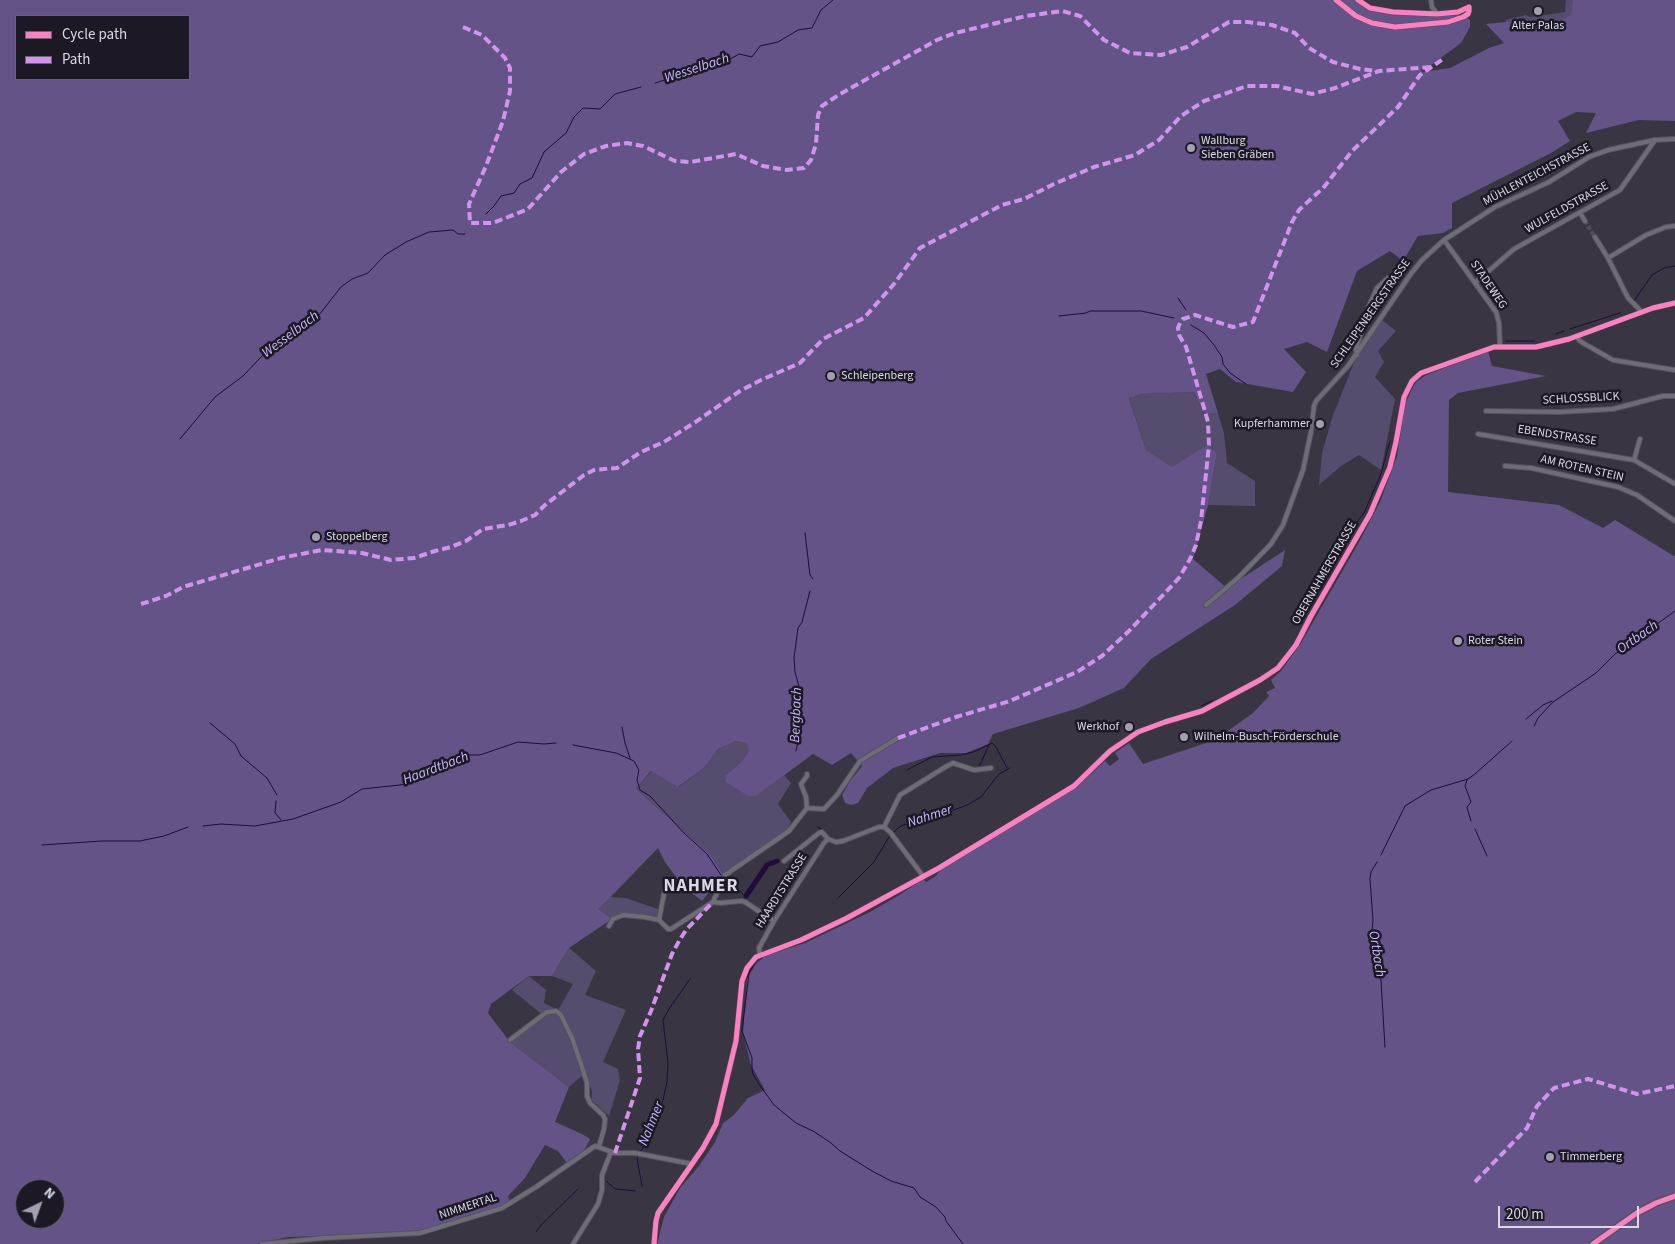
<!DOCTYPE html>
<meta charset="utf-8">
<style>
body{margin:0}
#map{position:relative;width:1675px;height:1244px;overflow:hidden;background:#393542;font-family:"Source Sans 3",sans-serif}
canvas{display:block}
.legend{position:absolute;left:15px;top:15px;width:175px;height:65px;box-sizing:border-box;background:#1c1925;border:1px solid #686573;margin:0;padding:6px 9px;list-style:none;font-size:15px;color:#dbd8e8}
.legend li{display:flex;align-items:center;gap:10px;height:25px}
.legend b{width:25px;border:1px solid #686573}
.north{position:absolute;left:15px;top:1179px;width:50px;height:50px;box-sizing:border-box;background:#1c1925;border:1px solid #686573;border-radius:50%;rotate:42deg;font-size:14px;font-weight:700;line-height:20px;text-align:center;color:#dbd8e8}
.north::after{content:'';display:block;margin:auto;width:18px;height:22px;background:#a29fae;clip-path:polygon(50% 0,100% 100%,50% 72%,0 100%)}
.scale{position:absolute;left:1498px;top:1206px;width:141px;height:22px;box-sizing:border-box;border:2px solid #dbd8e8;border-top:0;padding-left:6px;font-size:15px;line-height:18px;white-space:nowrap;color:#dbd8e8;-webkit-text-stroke:4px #1c1925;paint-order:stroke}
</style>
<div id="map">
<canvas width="1675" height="1244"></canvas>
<ul class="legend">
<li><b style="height:6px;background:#ff80c0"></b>Cycle path</li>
<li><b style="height:6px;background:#d193ec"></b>Path</li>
</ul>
<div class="north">N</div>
<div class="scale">200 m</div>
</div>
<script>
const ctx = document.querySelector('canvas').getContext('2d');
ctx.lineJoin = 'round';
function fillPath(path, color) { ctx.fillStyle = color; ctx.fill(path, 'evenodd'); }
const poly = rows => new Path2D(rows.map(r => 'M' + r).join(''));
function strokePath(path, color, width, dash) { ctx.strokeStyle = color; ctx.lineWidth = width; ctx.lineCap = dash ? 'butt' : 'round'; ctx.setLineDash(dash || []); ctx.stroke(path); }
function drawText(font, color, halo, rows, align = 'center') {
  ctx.font = font + ' "Source Sans 3",sans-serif'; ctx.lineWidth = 5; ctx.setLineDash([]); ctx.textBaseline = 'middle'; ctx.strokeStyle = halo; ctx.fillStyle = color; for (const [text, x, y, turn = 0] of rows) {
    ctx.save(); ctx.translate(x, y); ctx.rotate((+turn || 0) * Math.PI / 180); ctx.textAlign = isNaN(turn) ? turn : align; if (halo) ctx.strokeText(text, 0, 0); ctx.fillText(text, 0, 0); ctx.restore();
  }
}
const green = poly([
 [1566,0,1598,0,1568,18,1560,21,1506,22,1505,20,1526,15,1530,17,1538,16,1565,12],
 [1381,319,1396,331,1378,351,1384,362,1375,377,1395,399,1381,470,1359,455,1341,466,1319,485,1322,453,1332,418,1357,355],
 [1194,392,1205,414,1218,413,1224,433,1227,463,1255,481,1255,506,1208,505,1217,453,1207,445,1172,468,1146,450,1129,397,1141,394],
 [736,741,747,743,750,749,743,760,725,776,756,796,784,775,791,783,778,804,791,822,787,831,723,874,710,854,636,789,652,771,679,787,704,768,718,749],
 [610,897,626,898,658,909,657,918,641,914,622,914,612,919,599,909],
 [569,948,596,971,585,995,626,1010,603,1062,618,1069,620,1080,609,1116,592,1100,592,1091,585,1073,569,1087,510,1042,544,1016,512,990,529,976,546,990,544,1003,558,1010,573,984,552,976]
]);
const forest = poly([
 [0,0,1358,0,1370,8,1430,16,1463,15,1470,20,1470,27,1461,43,1430,66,1421,69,1422,72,1450,68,1489,48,1504,43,1486,24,1515,21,1545,22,1560,21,1571,15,1573,0,1675,0,1675,121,1639,120,1586,133,1596,113,1576,112,1558,121,1570,141,1551,153,1452,203,1452,228,1443,233,1418,236,1403,261,1390,251,1357,271,1327,352,1307,342,1284,349,1306,372,1293,392,1236,382,1220,369,1206,374,1218,413,1205,414,1194,392,1141,394,1129,398,1146,450,1172,467,1207,445,1217,453,1208,505,1193,559,1227,588,1285,550,1282,566,1235,605,1151,659,1124,688,1079,708,993,734,988,744,966,753,940,753,893,768,867,788,858,803,851,805,845,803,842,795,850,781,862,766,851,753,832,765,813,754,756,796,748,796,726,782,725,776,743,760,749,750,747,743,736,741,718,749,704,768,678,787,651,771,636,789,710,854,723,874,702,901,682,885,665,862,658,848,599,909,612,919,569,948,552,976,529,976,491,1004,488,1013,510,1042,569,1087,555,1122,582,1134,590,1139,584,1151,567,1163,558,1151,545,1145,525,1178,508,1196,510,1202,502,1208,420,1233,288,1237,256,1244,0,1244],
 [16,16,189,16,189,79,16,79],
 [25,1189,55,1189,55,1219,25,1219],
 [1488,351,1492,366,1546,376,1458,393,1449,400,1448,492,1559,505,1603,528,1615,520,1674,556,1675,556,1675,1244,657,1244,664,1217,680,1188,699,1166,715,1142,723,1123,733,1116,748,1098,765,1090,751,1065,743,1033,747,979,756,964,765,956,805,943,870,912,901,894,923,879,926,882,936,876,940,870,1077,787,1105,761,1110,766,1119,759,1115,753,1129,743,1143,764,1215,740,1253,713,1269,696,1266,692,1275,688,1271,680,1281,671,1301,643,1359,542,1380,502,1397,456,1405,404,1411,391,1416,382,1426,375]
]);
const stream = poly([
 [655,83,727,61,739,54,752,57,760,46,778,42,798,30,812,28,821,10,833,0],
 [486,214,494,206,501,196,514,193,520,184,532,178,544,152,566,133,574,117,583,108,600,109,615,94,641,87],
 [1178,298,1186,310],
 [1634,301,1652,275,1664,268,1675,266],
 [1059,316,1086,313,1090,311,1141,311,1174,318],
 [1191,325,1204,333,1214,345,1222,357,1223,364,1230,373,1246,384],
 [1570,329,1620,313],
 [1556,334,1564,331],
 [1506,341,1534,341],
 [180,439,215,397,243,376,260,358,278,342,299,331,319,315,341,287,352,279,368,273,385,255,406,242,429,232,453,230,458,234,465,234],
 [805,533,810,575,813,579],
 [1335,555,1340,543,1364,513,1381,474,1390,441],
 [1313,596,1323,584,1329,570],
 [1201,706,1212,701],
 [1526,719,1543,705,1552,701],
 [210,723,235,744,241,756,267,778,277,795],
 [1534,726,1538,718,1553,702,1596,673,1616,653,1624,651,1632,642,1675,611],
 [622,727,625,743,630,758],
 [573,745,616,753,634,761,639,770,637,780,640,790,650,796,683,832,707,854,721,875],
 [796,751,799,736,797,728,801,694,795,672,794,658,798,628,802,622,810,591],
 [979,767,989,745],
 [907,770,932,757,962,755,976,751,992,743,996,747,1007,768],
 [1467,780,1465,786,1471,802,1467,807,1468,811,1471,821],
 [276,801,275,813,281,820],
 [203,826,221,824,255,826,293,819,341,802,362,789,400,785,407,783,468,755,480,755,518,742,544,744,556,743],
 [817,827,824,830],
 [1475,829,1487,856],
 [42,845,102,841,140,841,164,836,188,827],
 [1381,855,1405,806,1431,790,1468,779,1475,774,1512,741],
 [1377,862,1371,872,1370,879,1373,920,1371,940,1378,956,1381,981,1385,1047],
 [726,878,743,894],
 [838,898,874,862,889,837,898,828,903,825,932,818,967,805,981,797,999,774,1010,768],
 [755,962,749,973,742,1031,752,1058,752,1069,753,1074,759,1084,774,1105,796,1123,813,1131,831,1143,840,1151,872,1171,891,1181,914,1188,920,1197,936,1207,945,1217,946,1221,963,1244],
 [606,1181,615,1189,635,1191],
 [642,1186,637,1158,650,1135,663,1100,667,1082,668,1063,663,1020,669,1009,690,979],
 [536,1232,542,1224,578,1189]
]);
const canal = poly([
 [746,896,767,865,777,861]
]);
const streetTunnel = poly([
 [1585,221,1595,237]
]);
const street = poly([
 [1336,0,1356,16,1372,23,1395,27,1448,22,1463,17,1468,14,1469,11,1469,7,1458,12,1437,14,1393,12,1370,8,1358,0],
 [1431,0,1432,7,1437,14],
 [1580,213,1585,221],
 [1595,237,1608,258,1628,298,1638,308,1641,312],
 [1444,240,1496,312,1499,323,1500,346],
 [1608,258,1646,235,1666,227,1675,226],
 [1476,282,1514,249,1620,190,1655,140],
 [1577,336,1579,340,1583,343,1613,360,1675,370],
 [1357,355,1356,349,1369,306,1377,288,1388,278],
 [1486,411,1560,412,1613,409,1663,396,1675,396],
 [1478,434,1634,460,1675,484],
 [1634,460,1640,439],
 [1505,466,1531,468,1618,487,1637,495,1675,521],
 [1206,605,1239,577,1271,544,1283,525,1303,470,1311,432,1314,406,1316,401,1348,366,1410,275,1422,260,1444,240,1495,207,1549,182,1589,157,1608,150,1636,144,1655,140,1675,139],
 [807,774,807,776,801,784,806,797,807,808],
 [884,827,900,795,947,766,953,763,974,770,991,768],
 [784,861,819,833,822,832,828,839],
 [666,883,659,920,668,929,671,929,713,902,720,903,741,901,745,902,774,921],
 [713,902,725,875,789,831,807,808,824,809,837,795,860,761,898,738],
 [609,926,613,919,623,915,645,917,659,920],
 [760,955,759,948,774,921,824,843,828,839,836,842,843,841,879,827,884,827,890,832,923,876],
 [510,1040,547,1012,556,1011,561,1015,572,1038,581,1064,587,1083,587,1096,590,1103,603,1115,605,1119,604,1129,599,1146],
 [262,1244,324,1238,420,1233,502,1208,536,1187,595,1146,615,1153,635,1153,692,1164],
 [573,1244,598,1204,602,1190,602,1175,611,1152],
 [654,1244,656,1221,658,1213,703,1148,716,1124,736,1041,742,981,747,968,756,957,801,940,847,918,939,868,1074,786,1110,751,1138,732,1165,722,1202,711,1260,680,1278,668,1296,645,1311,616,1370,514,1390,467,1396,442,1404,397,1412,381,1421,373,1494,347,1536,347,1569,339,1653,308,1675,303]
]);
const secondary = poly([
 [1593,1244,1637,1213,1656,1203,1675,1196]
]);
const quiet = poly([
 [463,27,482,35,505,58,510,68,510,91,503,121,486,166,469,204,470,223,493,223,528,209,561,172,584,154,606,146,627,143,643,146,675,161,690,162,736,154,763,166,787,170,804,168,811,160,816,144,818,115,822,106,840,94,937,40,955,33,1026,16,1062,11,1080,16,1104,40,1130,53,1161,55,1187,47,1229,22,1248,22,1272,25,1295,33,1309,48,1333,62,1360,69,1377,71],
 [141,604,166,596,183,587,281,558,322,550,362,553,391,560,414,558,435,551,451,547,466,541,483,529,508,525,521,521,535,515,545,505,584,475,594,470,617,468,641,452,664,442,694,423,740,391,761,380,800,363,823,339,864,318,894,284,920,248,1002,205,1024,199,1054,184,1094,167,1135,155,1159,140,1181,116,1204,101,1247,86,1277,86,1312,94,1335,88,1379,71,1431,67],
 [898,738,956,717,1010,701,1077,672,1102,656,1130,630,1179,578,1190,559,1196,545,1201,521,1209,445,1208,422,1204,408,1186,347,1179,335,1178,328,1180,323,1183,319,1195,315,1233,327,1253,322,1292,222,1299,210,1324,187,1352,151,1398,107,1420,75,1443,59],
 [615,1153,640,1078,638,1049,640,1036,651,1011,672,954,679,941,686,930,713,902],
 [1475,1182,1527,1128,1537,1106,1554,1088,1588,1079,1637,1094,1675,1086]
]);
const cycleway = poly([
 [1336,0,1356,16,1372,23,1395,27,1448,22,1463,17,1468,14,1469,11,1469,7,1458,12,1437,14,1393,12,1370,8,1358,0],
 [654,1244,656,1221,658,1213,703,1148,716,1124,736,1041,742,981,747,968,756,957,801,940,847,918,939,868,1074,786,1110,751,1138,732,1165,722,1202,711,1260,680,1278,668,1296,645,1311,616,1370,514,1390,467,1396,442,1404,397,1412,381,1421,373,1494,347,1536,347,1569,339,1653,308,1675,303],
 [1593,1244,1637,1213,1656,1203,1675,1196]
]);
const markers = [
 [1538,11,5,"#a29fae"],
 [1191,148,5,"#a29fae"],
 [831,376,5,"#a29fae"],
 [1320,424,5,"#a29fae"],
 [316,537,5,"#a29fae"],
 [1458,641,5,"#a29fae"],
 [1129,727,5,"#a29fae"],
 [1184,737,5,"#a29fae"],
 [1550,1157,5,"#a29fae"]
];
const poiNames = [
 ["Alter Palas",1538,26,"center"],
 ["Wallburg",1201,141],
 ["Sieben Gräben",1201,155],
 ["Schleipenberg",841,376],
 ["Kupferhammer",1310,424,"right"],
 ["Stoppelberg",326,537],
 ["Roter Stein",1468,641],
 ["Werkhof",1119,727,"right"],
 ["Wilhelm-Busch-Förderschule",1194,737],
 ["Timmerberg",1560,1157]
];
const streetNames = [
 ["MÜHLENTEICHSTRASSE",1537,175,-28],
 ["WULFELDSTRASSE",1567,208,-29],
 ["STADEWEG",1488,285,56],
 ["SCHLEIPENBERGSTRASSE",1371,314,-55],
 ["SCHLOSSBLICK",1581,399,-3],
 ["EBENDSTRASSE",1557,436,9],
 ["AM ROTEN STEIN",1582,469,13],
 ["OBERNAHMERSTRASSE",1325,573,-60],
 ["HAARDTSTRASSE",782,891,-58],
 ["NIMMERTAL",468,1207,-18]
];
const waterNames = [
 ["Wesselbach",697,69,-18],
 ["Wesselbach",291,335,-37],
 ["Ortbach",1638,638,-35],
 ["Bergbach",797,715,-88],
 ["Haardtbach",436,769,-21],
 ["Nahmer",930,817,-18],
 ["Ortbach",1376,954,81],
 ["Nahmer",652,1124,-68]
];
const districtNames = [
 ["NAHMER",701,887]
];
fillPath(green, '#564c6e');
fillPath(forest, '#635387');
strokePath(stream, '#200b3b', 1);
strokePath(canal, '#200b3b', 5);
strokePath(streetTunnel, '#514d5b', 4, [4, 2]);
strokePath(street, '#55525e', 6);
strokePath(secondary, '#55525e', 8);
strokePath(street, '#6f6c78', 4);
strokePath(secondary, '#716d7b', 5.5);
strokePath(quiet, '#d193ec', 4, [8, 4]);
strokePath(cycleway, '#ff80c0', 5);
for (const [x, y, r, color] of markers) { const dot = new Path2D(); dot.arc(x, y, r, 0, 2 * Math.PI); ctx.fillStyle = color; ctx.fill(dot); strokePath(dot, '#1c1925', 2); }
drawText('12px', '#dbd8e8', '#1c1925', poiNames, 'left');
drawText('12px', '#dbd8e8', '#1c1925', streetNames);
drawText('italic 14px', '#cab7fc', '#1c1925', waterNames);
ctx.letterSpacing = '1px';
drawText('bold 18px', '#dbd8e8', '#1c1925', districtNames);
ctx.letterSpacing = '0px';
</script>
